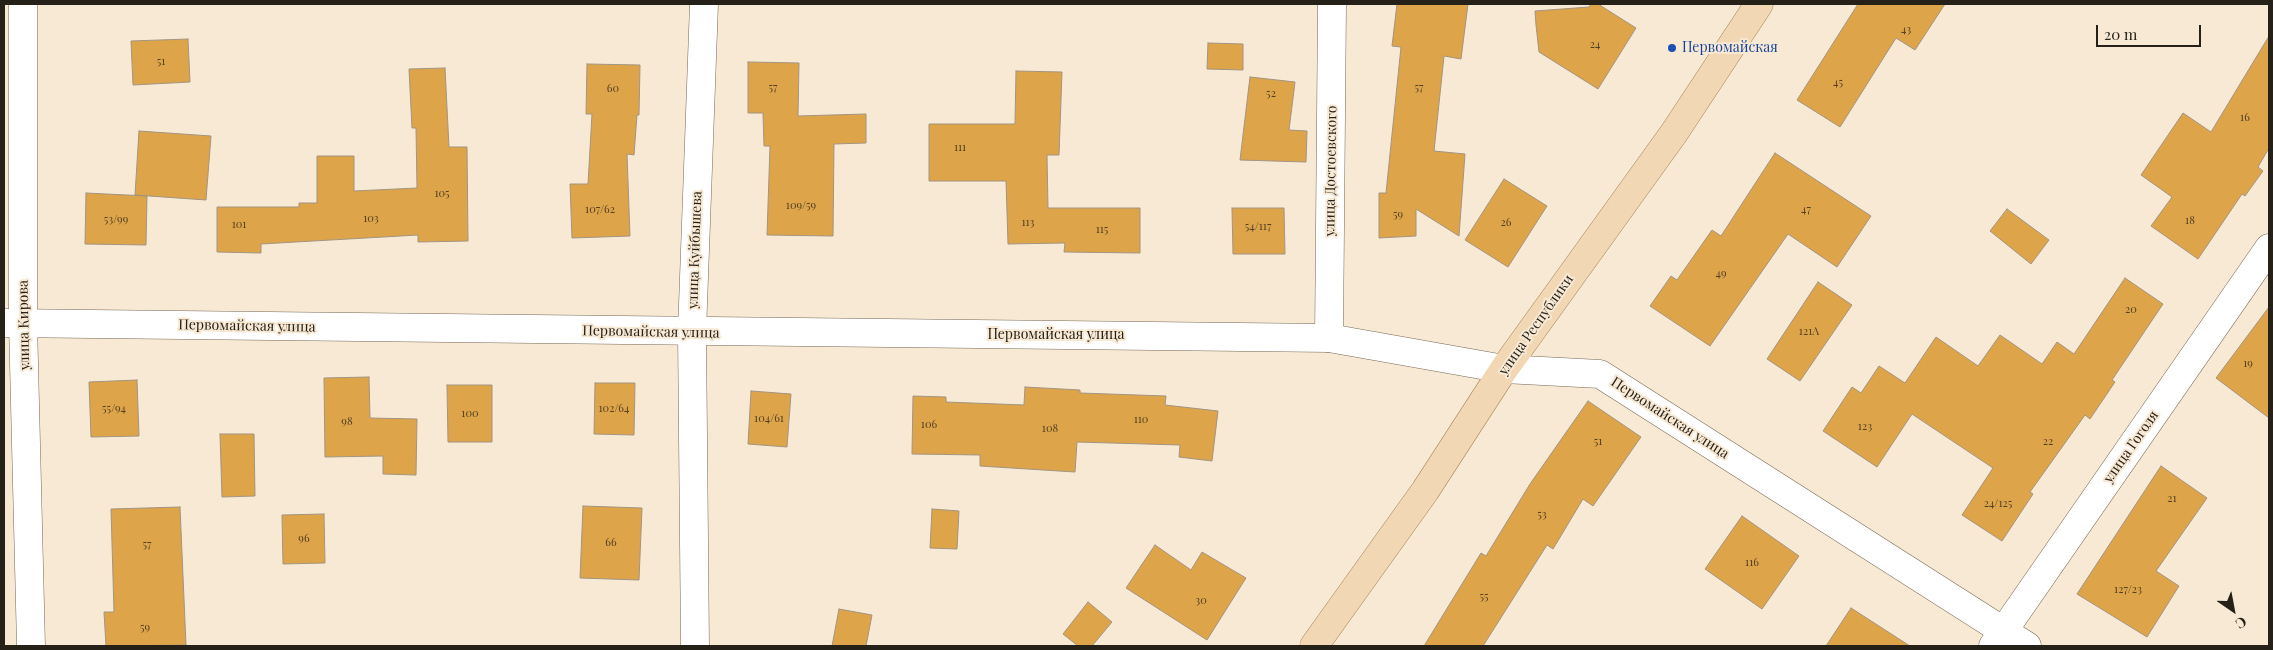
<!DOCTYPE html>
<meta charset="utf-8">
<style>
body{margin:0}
#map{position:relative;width:2273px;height:650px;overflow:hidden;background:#f8e9d4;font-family:"Playfair Display",serif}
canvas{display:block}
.frame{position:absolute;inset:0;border:5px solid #252018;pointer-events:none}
.north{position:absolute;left:2208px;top:585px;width:50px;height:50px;-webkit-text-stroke:4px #f8e9d4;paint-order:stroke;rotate:147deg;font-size:14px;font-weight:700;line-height:20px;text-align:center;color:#252018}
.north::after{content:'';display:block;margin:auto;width:18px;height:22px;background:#252018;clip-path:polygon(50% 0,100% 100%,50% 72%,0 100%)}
.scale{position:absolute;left:2096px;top:25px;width:105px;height:22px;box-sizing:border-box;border:2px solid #252018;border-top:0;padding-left:6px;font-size:15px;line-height:18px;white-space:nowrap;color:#252018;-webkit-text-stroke:4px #f8e9d4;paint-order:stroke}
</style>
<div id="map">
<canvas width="2273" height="650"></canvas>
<div class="frame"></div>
<div class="north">С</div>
<div class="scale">20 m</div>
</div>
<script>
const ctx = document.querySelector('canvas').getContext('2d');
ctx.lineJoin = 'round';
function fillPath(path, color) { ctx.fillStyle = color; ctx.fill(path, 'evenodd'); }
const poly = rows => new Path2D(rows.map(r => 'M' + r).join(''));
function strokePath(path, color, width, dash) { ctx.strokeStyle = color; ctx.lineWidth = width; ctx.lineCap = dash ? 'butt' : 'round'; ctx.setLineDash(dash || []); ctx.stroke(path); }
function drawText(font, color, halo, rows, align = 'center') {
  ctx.font = font + ' "Playfair Display",serif'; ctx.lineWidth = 4; ctx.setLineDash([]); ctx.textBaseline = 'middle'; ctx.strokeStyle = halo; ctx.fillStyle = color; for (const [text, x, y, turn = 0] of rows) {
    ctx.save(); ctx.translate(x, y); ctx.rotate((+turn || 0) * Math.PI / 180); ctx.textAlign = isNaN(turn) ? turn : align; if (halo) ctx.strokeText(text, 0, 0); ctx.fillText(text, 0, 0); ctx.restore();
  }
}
const building = poly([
 [1397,4,1468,4,1461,59,1444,56,1434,151,1465,154,1459,236,1416,209,1416,236,1379,238,1379,193,1386,193,1401,47,1392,46,1397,4],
 [1591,4,1598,4,1636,28,1598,89,1539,52,1536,25,1535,11,1589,7,1591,4],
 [1858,4,1945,4,1915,50,1896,38,1840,127,1797,100,1858,4],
 [2269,36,2269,148,2258,167,2263,171,2245,196,2242,194,2198,259,2151,226,2172,197,2141,175,2183,113,2211,132,2269,36],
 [188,39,190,82,133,85,131,41,188,39],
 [1208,43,1243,44,1243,70,1207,69,1208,43],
 [748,62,799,63,798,116,866,114,866,143,834,144,833,236,767,235,770,146,764,146,763,113,748,113,748,62],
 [587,64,640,65,639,115,637,115,634,155,627,154,630,236,572,238,570,184,588,184,592,114,586,114,587,64],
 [445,68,449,147,467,147,468,241,418,242,418,235,261,244,261,253,217,252,217,207,299,207,299,203,317,203,317,156,354,156,354,191,417,188,416,128,412,128,409,69,445,68],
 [1016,71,1062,72,1059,155,1047,155,1048,208,1140,208,1140,253,1064,252,1065,243,1008,244,1006,181,929,181,929,124,1015,124,1016,71],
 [1250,77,1295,82,1289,130,1307,131,1306,162,1240,160,1250,77],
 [139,131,211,136,206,200,135,195,139,131],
 [1775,153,1871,216,1837,267,1788,234,1710,346,1650,306,1671,276,1677,280,1712,230,1721,236,1775,153],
 [1504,179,1547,206,1508,267,1465,240,1504,179],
 [86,193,147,196,146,245,85,244,86,193],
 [1232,208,1284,208,1285,254,1233,254,1232,208],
 [2007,209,2049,240,2031,264,1990,231,2007,209],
 [2125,278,2163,304,2112,380,2115,382,2090,419,2085,415,2030,492,2033,494,2002,541,1962,515,1993,468,1912,414,1877,467,1823,431,1852,387,1861,393,1879,366,1905,383,1936,337,1978,366,2000,335,2042,364,2057,342,2074,354,2125,278],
 [1818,282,1852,305,1800,381,1767,359,1818,282],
 [2269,307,2269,418,2216,378,2269,307],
 [369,377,370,418,417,419,416,475,383,474,383,456,325,457,324,378,369,377],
 [137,380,139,436,91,437,89,382,137,380],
 [595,383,635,383,634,435,594,434,595,383],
 [447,385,492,385,492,442,448,442,447,385],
 [1025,387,1080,390,1080,393,1166,396,1165,405,1218,411,1212,461,1179,457,1180,445,1077,442,1075,472,980,466,980,455,912,454,913,396,946,397,946,402,1024,405,1025,387],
 [751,391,791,394,787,447,748,444,751,391],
 [1588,401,1641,437,1593,506,1583,499,1553,549,1547,545,1483,646,1424,646,1481,553,1486,556,1530,484,1588,401],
 [220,434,254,434,255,496,222,497,220,434],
 [2161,466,2207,498,2156,571,2179,586,2147,637,2077,594,2161,466],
 [583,506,642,508,639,580,580,578,583,506],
 [180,507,186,645,106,646,104,612,114,612,111,509,180,507],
 [932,509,959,511,957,549,930,548,932,509],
 [324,514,325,563,283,564,282,515,324,514],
 [1742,516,1799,556,1762,609,1705,569,1742,516],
 [1155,545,1191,570,1202,552,1246,578,1207,640,1126,588,1155,545],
 [1088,602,1112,622,1092,646,1078,646,1063,634,1088,602],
 [1851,608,1910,646,1826,646,1851,608],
 [839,609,872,615,866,646,832,646,839,609]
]);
const minor = poly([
 [23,4,23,323,31,646],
 [1329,338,1332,4],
 [695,646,692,332,704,4],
 [1993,646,2269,248]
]);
const tertiary = poly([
 [4,323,1329,338,1504,369,1600,374,2027,646]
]);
const primary = poly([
 [1314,646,1425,491,1504,369,1674,133,1759,4]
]);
const markers = [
 [1672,48,5,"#1a4fb4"]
];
const numberNames = [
 ["43",1906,30],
 ["24",1595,45],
 ["51",161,62],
 ["45",1838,83],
 ["57",773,88],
 ["57",1419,88],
 ["60",613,89],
 ["52",1271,94],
 ["16",2245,118],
 ["111",960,148],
 ["105",442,194],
 ["109/59",801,206],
 ["107/62",600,210],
 ["47",1806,210],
 ["59",1398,215],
 ["103",371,219],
 ["53/99",116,220],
 ["18",2190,221],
 ["113",1028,223],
 ["26",1506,223],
 ["101",239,225],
 ["54/117",1258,227],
 ["115",1102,230],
 ["49",1721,274],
 ["20",2131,310],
 ["121А",1809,332],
 ["19",2248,364],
 ["55/94",114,409],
 ["102/64",614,409],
 ["100",470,414],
 ["104/61",769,419],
 ["110",1141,420],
 ["98",347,422],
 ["106",929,425],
 ["123",1865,427],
 ["108",1050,429],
 ["51",1598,442],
 ["22",2048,442],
 ["21",2172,499],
 ["24/125",1998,504],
 ["53",1542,515],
 ["96",304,539],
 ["66",611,543],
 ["57",147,545],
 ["116",1752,563],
 ["127/23",2128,590],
 ["55",1484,597],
 ["30",1201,601],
 ["59",145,628]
];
const transitNames = [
 ["Первомайская",1682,48]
];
const streetNames = [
 ["улица Достоевского",1331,171,-89],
 ["улица Куйбышева",695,250,-88],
 ["улица Кирова",24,325,-91],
 ["улица Республики",1536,325,-55],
 ["Первомайская улица",247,326,1],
 ["Первомайская улица",651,332,1],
 ["Первомайская улица",1056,335],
 ["Первомайская улица",1670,418,33],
 ["улица Гоголя",2131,447,-55]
];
fillPath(building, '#dea449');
strokePath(building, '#a29481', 1);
strokePath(minor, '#766856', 29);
strokePath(tertiary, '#766856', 29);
strokePath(primary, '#a4855c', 29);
strokePath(minor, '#fff', 28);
strokePath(tertiary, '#fff', 28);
strokePath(primary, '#f1d7b3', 28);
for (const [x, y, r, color] of markers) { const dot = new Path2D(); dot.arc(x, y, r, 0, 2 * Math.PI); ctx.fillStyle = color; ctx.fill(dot); strokePath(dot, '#f8e9d4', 2); }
drawText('11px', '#534124', null, numberNames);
drawText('14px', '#164399', '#f8e9d4', transitNames, 'left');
drawText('14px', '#252018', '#f8e9d4', streetNames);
</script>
